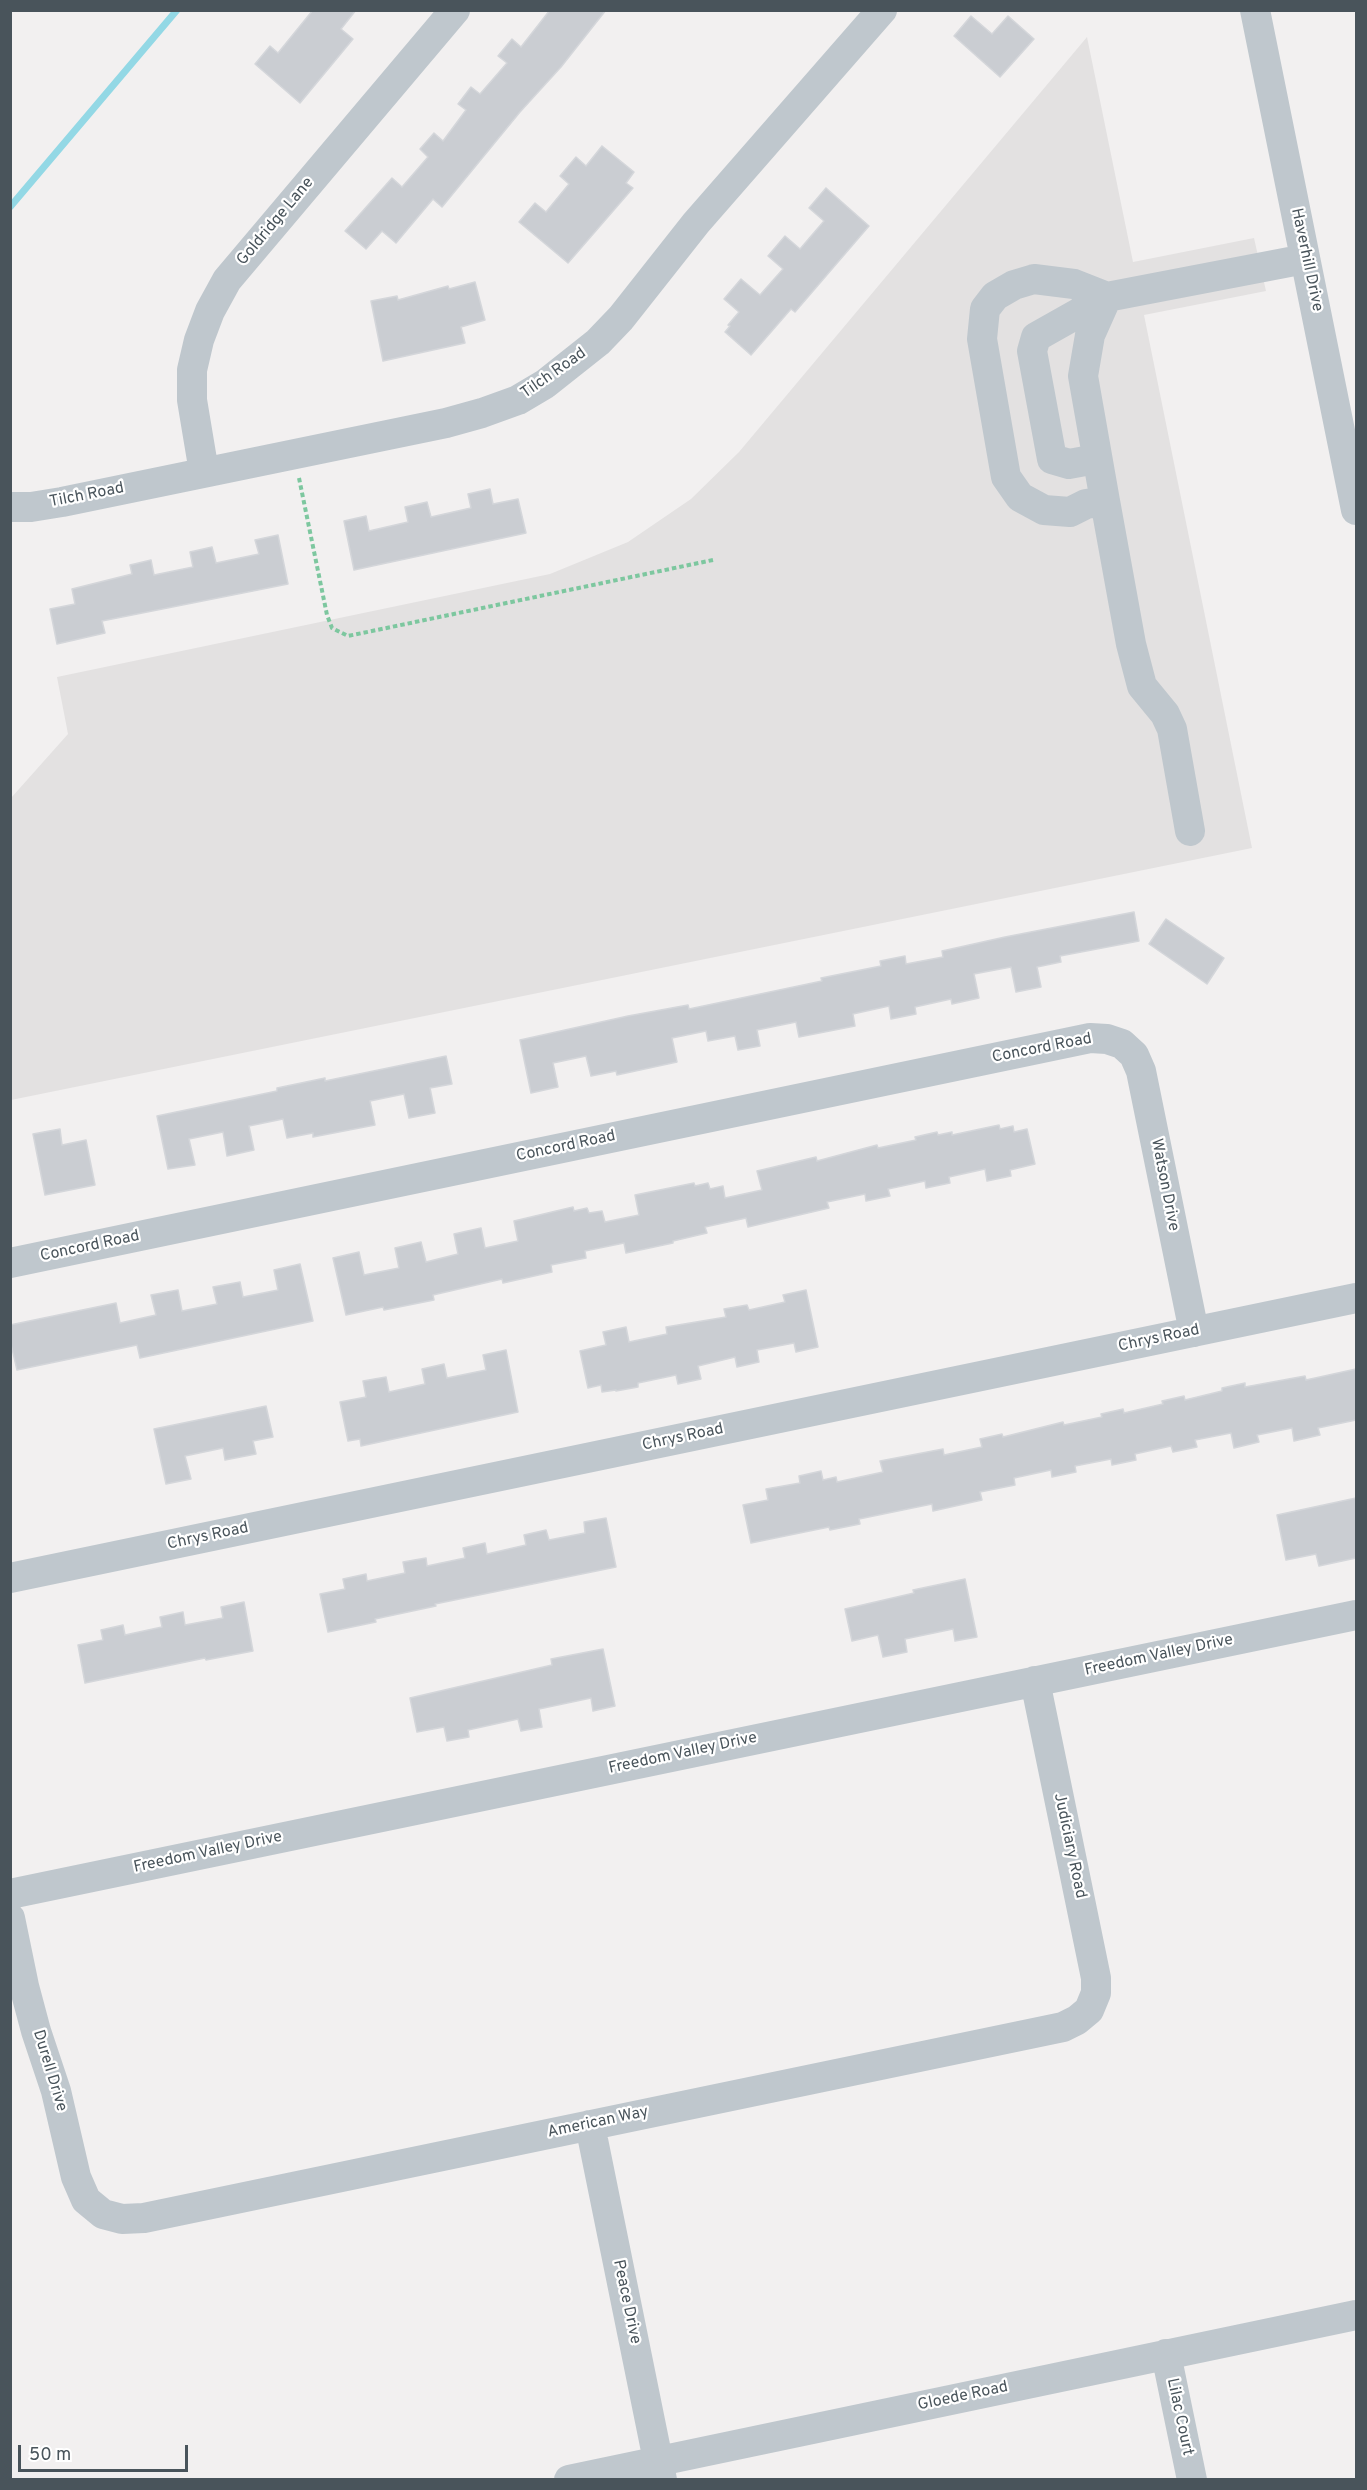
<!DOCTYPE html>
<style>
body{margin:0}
#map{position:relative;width:1367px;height:2490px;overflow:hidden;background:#f2f0f0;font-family:Overpass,sans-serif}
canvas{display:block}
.frame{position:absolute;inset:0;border:12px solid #49545b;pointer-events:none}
.scale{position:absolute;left:18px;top:2445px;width:170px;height:27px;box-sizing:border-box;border:3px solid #49545b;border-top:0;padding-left:8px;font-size:18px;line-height:21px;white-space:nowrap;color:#49545b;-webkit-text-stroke:4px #fff;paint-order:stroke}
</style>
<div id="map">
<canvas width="1367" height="2490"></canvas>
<div class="frame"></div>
<div class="scale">50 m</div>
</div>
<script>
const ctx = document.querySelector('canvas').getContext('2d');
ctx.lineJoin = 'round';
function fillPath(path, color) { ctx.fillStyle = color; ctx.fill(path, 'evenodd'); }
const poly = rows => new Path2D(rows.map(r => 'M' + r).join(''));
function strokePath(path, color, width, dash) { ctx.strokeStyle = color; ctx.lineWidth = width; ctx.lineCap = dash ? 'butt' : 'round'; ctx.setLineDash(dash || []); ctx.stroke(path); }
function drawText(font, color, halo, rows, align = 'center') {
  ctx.font = font + ' Overpass,sans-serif'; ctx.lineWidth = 4.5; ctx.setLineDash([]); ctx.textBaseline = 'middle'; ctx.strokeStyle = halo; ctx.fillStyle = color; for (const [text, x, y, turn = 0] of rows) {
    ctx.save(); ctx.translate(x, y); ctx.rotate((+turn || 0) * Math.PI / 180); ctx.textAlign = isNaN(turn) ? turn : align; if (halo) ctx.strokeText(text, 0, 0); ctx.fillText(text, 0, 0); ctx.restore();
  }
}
const education = poly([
 [1087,37,1133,262,1254,238,1266,291,1144,315,1252,848,11,1100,11,798,68,734,57,677,550,574,628,542,691,499,739,452]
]);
const stream = poly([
 [10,207,177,10]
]);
const building = poly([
 [313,10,356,10,341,29,353,39,300,103,255,64,270,46,278,53,313,10],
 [550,10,606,10,561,67,520,112,442,207,433,199,396,243,382,231,366,249,345,231,392,178,402,187,428,157,420,149,434,133,443,141,466,110,458,104,471,87,480,94,507,63,498,56,512,39,521,47,550,10],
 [971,16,992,34,1008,16,1034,39,1000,77,954,36,971,16],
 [602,146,634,172,626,183,633,188,568,263,519,222,535,203,546,212,569,184,560,176,576,157,586,166,602,146],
 [826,188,869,226,795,312,791,309,751,355,725,332,730,326,728,325,739,312,724,299,741,279,760,295,783,269,768,256,785,236,800,249,824,221,809,208,826,188],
 [475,282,485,320,461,327,465,343,383,361,371,301,397,296,398,300,448,286,449,289,475,282],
 [490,489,493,504,518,499,526,533,354,570,344,521,366,516,369,531,408,522,405,507,427,502,431,517,471,508,468,494,490,489],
 [278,535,288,584,102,621,105,633,57,644,50,609,75,604,72,589,132,574,130,565,151,560,154,575,193,567,190,552,212,547,216,563,259,554,255,540,278,535],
 [1134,912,1139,941,1060,956,1061,962,1037,967,1041,987,1016,992,1011,967,974,974,979,998,952,1004,951,999,915,1007,916,1014,891,1019,889,1006,853,1014,855,1026,799,1037,796,1022,757,1030,760,1046,738,1050,735,1036,708,1041,706,1031,672,1038,677,1062,617,1075,616,1071,591,1076,586,1056,553,1063,558,1087,531,1093,520,1040,628,1016,688,1005,689,1009,822,981,821,978,881,966,880,961,905,956,906,964,943,957,942,951,1005,937,1134,912],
 [1166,919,1224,958,1207,984,1149,944,1166,919],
 [446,1056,452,1084,430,1088,435,1113,409,1118,404,1094,370,1101,375,1125,313,1137,313,1133,287,1138,283,1119,249,1126,254,1150,227,1156,223,1132,189,1139,195,1165,168,1169,157,1116,277,1091,277,1088,325,1078,325,1081,446,1056],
 [999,1125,1000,1129,1013,1126,1014,1132,1027,1129,1035,1164,1010,1170,1011,1176,987,1181,985,1169,949,1177,950,1183,926,1188,925,1181,888,1189,890,1196,866,1201,865,1194,827,1202,829,1208,748,1227,746,1218,705,1227,707,1233,673,1241,673,1243,626,1253,624,1243,585,1251,586,1258,551,1265,552,1272,503,1283,502,1279,433,1295,434,1300,384,1310,383,1307,346,1315,333,1258,359,1252,364,1275,399,1268,395,1248,421,1242,426,1262,458,1254,454,1234,481,1228,485,1248,518,1241,514,1221,573,1207,574,1211,587,1208,589,1213,602,1211,605,1222,639,1215,635,1195,694,1183,695,1186,708,1183,710,1189,723,1186,725,1198,762,1190,757,1171,816,1157,817,1161,877,1145,878,1148,916,1140,915,1137,937,1132,938,1135,952,1132,952,1135,999,1125],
 [60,1129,62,1145,86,1140,95,1185,45,1195,33,1134,60,1129],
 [300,1264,313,1321,140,1358,137,1345,17,1370,10,1340,10,1325,116,1303,120,1323,156,1315,151,1295,178,1290,182,1311,217,1304,213,1287,240,1282,243,1297,278,1290,274,1270,300,1264],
 [806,1290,818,1347,796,1352,794,1343,757,1350,759,1362,737,1367,735,1357,698,1366,701,1379,678,1384,676,1375,638,1383,638,1387,616,1391,616,1390,602,1392,601,1385,588,1388,580,1351,606,1345,603,1332,626,1327,629,1342,667,1334,666,1327,726,1317,724,1309,747,1305,749,1310,785,1302,783,1295,806,1290],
 [506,1350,518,1412,361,1446,360,1439,348,1441,340,1402,366,1397,363,1381,386,1377,389,1392,425,1384,422,1369,444,1364,447,1378,486,1370,483,1355,506,1350],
 [1356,1369,1356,1420,1318,1428,1320,1435,1294,1441,1292,1428,1257,1435,1259,1442,1234,1448,1231,1433,1195,1440,1197,1447,1173,1452,1171,1446,1135,1454,1136,1460,1112,1465,1111,1459,1075,1466,1076,1472,1052,1477,1051,1470,1014,1478,1015,1485,980,1492,982,1500,933,1511,932,1504,859,1519,860,1524,830,1530,829,1527,751,1543,743,1505,768,1500,766,1489,800,1483,799,1476,821,1471,823,1480,836,1477,837,1482,883,1472,880,1461,943,1449,944,1455,982,1447,980,1439,1002,1434,1003,1437,1063,1422,1064,1425,1102,1417,1101,1414,1123,1409,1124,1413,1163,1404,1162,1401,1184,1396,1185,1400,1222,1391,1222,1388,1245,1383,1245,1387,1305,1376,1306,1380,1356,1369],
 [266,1406,273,1437,253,1441,256,1454,225,1460,223,1448,185,1456,191,1479,166,1484,154,1429,266,1406],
 [1356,1498,1356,1558,1319,1566,1316,1554,1286,1560,1277,1515,1356,1498],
 [606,1518,616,1567,435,1604,436,1606,375,1619,376,1622,328,1632,320,1594,345,1589,343,1579,366,1574,367,1581,405,1573,403,1562,426,1558,427,1566,465,1558,463,1548,485,1543,487,1554,526,1545,524,1535,546,1530,549,1540,585,1533,584,1522,606,1518],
 [965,1579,977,1637,955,1641,953,1629,905,1639,907,1652,883,1657,878,1635,852,1641,845,1609,914,1593,913,1590,965,1579],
 [244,1602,253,1651,206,1660,205,1658,85,1683,78,1645,103,1640,101,1630,123,1625,125,1635,162,1627,160,1617,183,1612,185,1625,223,1618,221,1607,244,1602],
 [603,1649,615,1706,593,1711,591,1698,539,1709,542,1727,521,1731,518,1719,468,1730,469,1737,447,1741,444,1727,417,1732,410,1698,552,1665,551,1659,603,1649]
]);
const path = poly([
 [299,478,327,615,332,628,348,636,713,560]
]);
const minor = poly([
 [1255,10,1356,510],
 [1034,279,1074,284,1107,297,1090,335,1083,376,1105,501,1086,504,1070,512,1044,510,1020,497,1006,477,982,339,985,309,995,296,1014,285,1034,279],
 [1096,459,1069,464,1052,459,1032,351,1036,337,1107,297,1305,259],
 [204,472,192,400,192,370,199,340,210,311,227,280,455,10],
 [1105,501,1131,644,1142,686,1165,714,1172,729,1190,831],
 [10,507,31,507,62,502,446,423,482,413,518,400,545,384,598,342,621,318,696,223,882,10],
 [10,1263,1090,1038,1107,1039,1122,1044,1134,1055,1141,1071,1194,1332],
 [10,1578,1356,1298],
 [10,1894,1356,1615],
 [10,1918,24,1986,36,2031,56,2091,76,2177,86,2200,103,2214,122,2219,144,2218,1063,2027,1077,2020,1089,2010,1096,1993,1096,1978,1035,1681],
 [590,2125,662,2480],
 [1166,2354,1192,2480],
 [569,2480,1356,2315]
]);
const streetNames = [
 ["Goldridge Lane",276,222,-50],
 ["Haverhill Drive",1306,260,78],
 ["Tilch Road",554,374,-35],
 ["Tilch Road",87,496,-11],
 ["Concord Road",1042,1049,-11],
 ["Concord Road",566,1147,-12],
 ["Watson Drive",1164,1185,79],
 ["Concord Road",90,1247,-12],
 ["Chrys Road",1159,1339,-12],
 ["Chrys Road",683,1438,-12],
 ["Chrys Road",208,1537,-12],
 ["Freedom Valley Drive",1159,1656,-12],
 ["Freedom Valley Drive",683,1754,-12],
 ["Judiciary Road",1069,1846,78],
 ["Freedom Valley Drive",208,1853,-12],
 ["Durell Drive",49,2071,73],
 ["American Way",598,2123,-12],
 ["Peace Drive",626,2302,78],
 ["Gloede Road",963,2397,-12],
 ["Lilac Court",1179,2417,78]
];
fillPath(education, '#e3e1e1');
strokePath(stream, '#93d8e5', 7);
fillPath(building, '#cacdd2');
strokePath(building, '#d4d6da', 1.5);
strokePath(path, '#7dc79f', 4, [4.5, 3]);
strokePath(minor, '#bfc7cd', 30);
drawText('16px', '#49545b', '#fff', streetNames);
</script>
